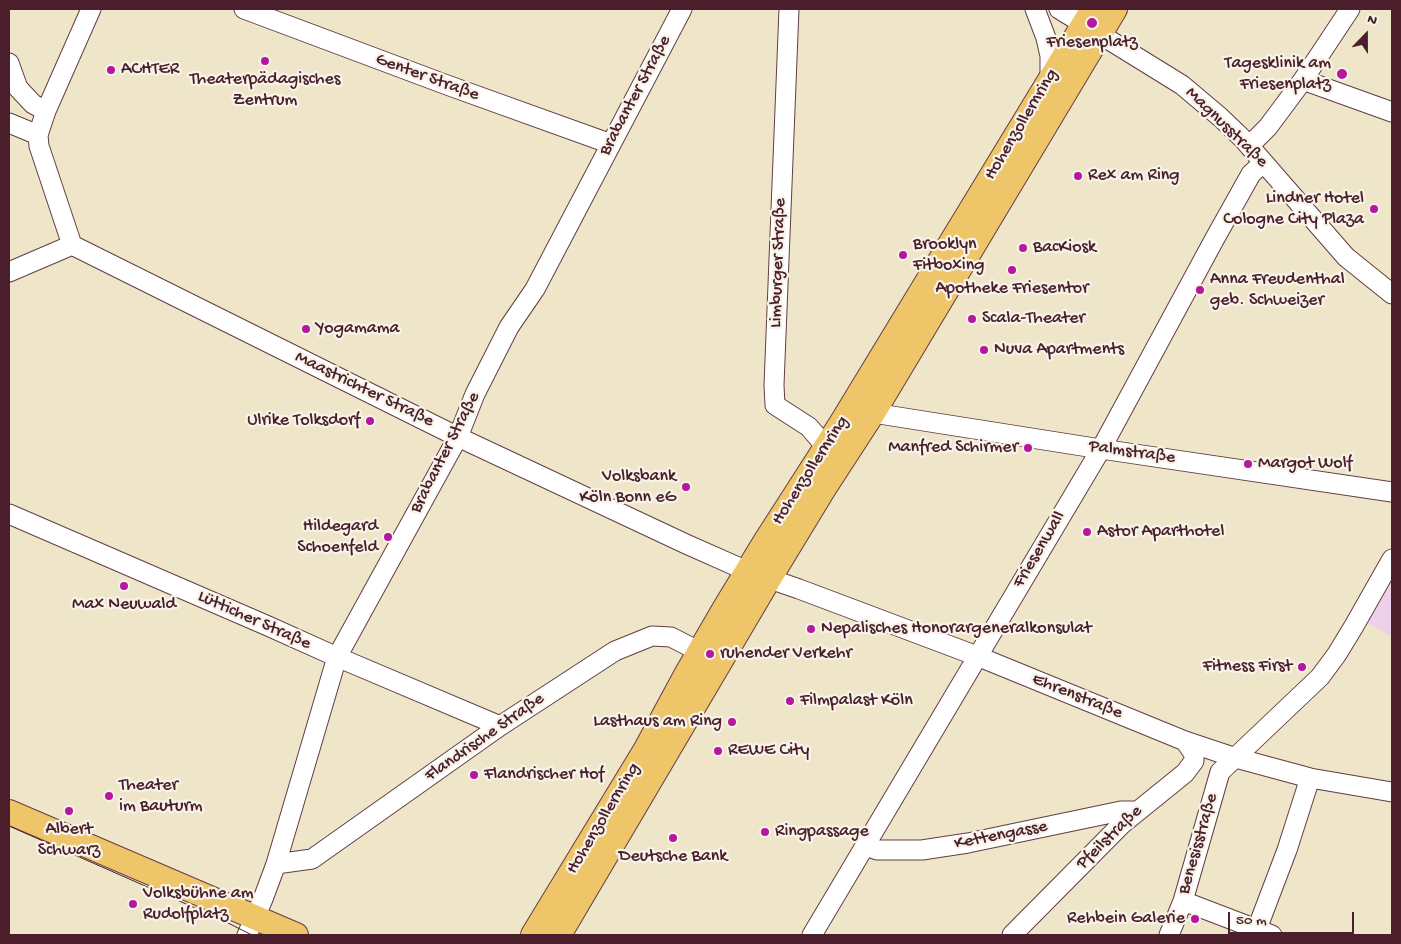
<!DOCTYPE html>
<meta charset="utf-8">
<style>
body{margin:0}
#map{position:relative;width:1401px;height:944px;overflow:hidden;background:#efe5c9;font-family:"Gochi Hand",sans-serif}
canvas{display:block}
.frame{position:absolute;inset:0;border:10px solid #4a1f2b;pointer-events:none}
.north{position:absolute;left:1341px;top:10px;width:50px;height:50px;-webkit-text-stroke:4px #f7f3e8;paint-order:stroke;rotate:22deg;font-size:14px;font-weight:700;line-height:20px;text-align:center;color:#4a1f2b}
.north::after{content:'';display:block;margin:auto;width:18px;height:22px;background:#4a1f2b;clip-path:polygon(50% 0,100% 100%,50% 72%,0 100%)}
.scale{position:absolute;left:1228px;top:912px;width:126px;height:22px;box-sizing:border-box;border:2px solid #4a1f2b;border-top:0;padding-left:6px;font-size:15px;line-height:18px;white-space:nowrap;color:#4a1f2b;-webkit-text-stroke:4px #f7f3e8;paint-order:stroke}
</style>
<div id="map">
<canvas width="1401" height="944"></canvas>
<div class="frame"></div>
<div class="north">N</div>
<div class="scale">50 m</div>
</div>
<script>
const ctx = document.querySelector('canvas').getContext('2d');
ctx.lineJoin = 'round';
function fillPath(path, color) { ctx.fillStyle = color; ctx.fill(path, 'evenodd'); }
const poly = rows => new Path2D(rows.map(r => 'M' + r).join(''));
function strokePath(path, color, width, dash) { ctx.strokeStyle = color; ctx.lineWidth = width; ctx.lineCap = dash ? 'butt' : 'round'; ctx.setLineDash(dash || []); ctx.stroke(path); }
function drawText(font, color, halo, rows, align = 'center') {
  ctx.font = font + ' "Gochi Hand",sans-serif'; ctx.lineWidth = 4.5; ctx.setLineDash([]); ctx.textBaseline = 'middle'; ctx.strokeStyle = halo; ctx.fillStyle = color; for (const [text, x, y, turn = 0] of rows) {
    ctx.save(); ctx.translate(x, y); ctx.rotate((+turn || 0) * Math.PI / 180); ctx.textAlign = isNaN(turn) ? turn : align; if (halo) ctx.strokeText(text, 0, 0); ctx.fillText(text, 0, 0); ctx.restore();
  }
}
const built = poly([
 [1392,581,1392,637,1368,623]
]);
const minor = poly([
 [244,9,447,85,611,144],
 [789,9,774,385,775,405,809,427,826,447,830,456,830,459],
 [1035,9,1046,38,1050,56,1050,80],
 [1059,9,1182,85,1220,117,1244,140,1346,257,1392,294],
 [9,63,18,88,33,104,46,111],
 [1303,80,1392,112],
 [9,123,38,135],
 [1249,146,1268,127,1303,80,1350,9],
 [72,245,458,437,686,544,747,571,799,589,977,656,1185,741,1236,758,1310,778,1392,792],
 [72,245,39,146,38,135,46,111,91,9],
 [9,272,72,245],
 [873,413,1101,449,1392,492],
 [9,514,268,626,337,657,500,726],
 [865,845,877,850,922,850,968,843,1121,811,1137,811],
 [276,864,312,859,500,726,615,651,652,636,671,637,700,652],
 [1183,901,1272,935],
 [1257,929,1287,850,1310,778],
 [247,935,263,899,276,864,337,657,458,437,475,394,509,327,535,289,682,9],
 [812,935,1101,449,1214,240,1251,174,1263,163],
 [1012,935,1122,824,1185,773,1194,761,1194,754,1185,741],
 [1169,935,1183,901,1220,772,1320,677,1337,654,1354,626,1392,559]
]);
const major = poly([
 [9,812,296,935],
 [533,935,646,749,687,673,726,606,765,542,842,422,1093,9],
 [559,935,769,579,823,490,873,413,1115,9]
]);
const tram = poly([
 [9,826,220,919,252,935]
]);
const markers = [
 [1092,23,6,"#b5179e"],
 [265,61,5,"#b5179e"],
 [111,70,5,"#b5179e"],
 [1342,74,6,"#b5179e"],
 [1078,176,5,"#b5179e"],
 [1374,209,5,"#b5179e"],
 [1023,248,5,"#b5179e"],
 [903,255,5,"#b5179e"],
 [1012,270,5,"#b5179e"],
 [1200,290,5,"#b5179e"],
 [972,319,5,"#b5179e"],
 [306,329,5,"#b5179e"],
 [984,350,5,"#b5179e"],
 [370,421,5,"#b5179e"],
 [1028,448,5,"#b5179e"],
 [1248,464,5,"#b5179e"],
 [686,487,5,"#b5179e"],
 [1087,532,5,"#b5179e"],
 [388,537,5,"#b5179e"],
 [124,586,5,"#b5179e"],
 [811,629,5,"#b5179e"],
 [710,654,5,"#b5179e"],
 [1302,667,5,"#b5179e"],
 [790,701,5,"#b5179e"],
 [732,722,5,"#b5179e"],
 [718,751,5,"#b5179e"],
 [474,775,5,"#b5179e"],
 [109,796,5,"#b5179e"],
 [69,811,5,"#b5179e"],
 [765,832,5,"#b5179e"],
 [673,838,5,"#b5179e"],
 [133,904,5,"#b5179e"],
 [1195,919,5,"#b5179e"]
];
const poiNames = [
 ["Friesenplatz",1092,43,"center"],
 ["Tagesklinik am",1331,64,"right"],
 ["Friesenplatz",1331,85,"right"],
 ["ACHTER",121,70],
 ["Theaterpädagisches",265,80,"center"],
 ["Zentrum",265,101,"center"],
 ["Rex am Ring",1088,176],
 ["Lindner Hotel",1364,199,"right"],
 ["Cologne City Plaza",1364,220,"right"],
 ["Brooklyn",913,245],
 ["Fitboxing",913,266],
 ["BacKiosk",1033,248],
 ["Anna Freudenthal",1210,280],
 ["geb. Schweizer",1210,301],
 ["Apotheke Friesentor",1012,289,"center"],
 ["Scala-Theater",982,319],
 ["Yogamama",316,329],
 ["Nuva Apartments",994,350],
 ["Ulrike Tolksdorf",360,421,"right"],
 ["Manfred Schirmer",1018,448,"right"],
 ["Margot Wolf",1258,464],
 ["Volksbank",676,477,"right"],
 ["Köln Bonn eG",676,498,"right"],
 ["Hildegard",378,527,"right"],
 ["Schoenfeld",378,548,"right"],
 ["Astor Aparthotel",1097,532],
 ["Max Neuwald",124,605,"center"],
 ["Nepalisches Honorargeneralkonsulat",821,629],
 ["ruhender Verkehr",720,654],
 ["Fitness First",1292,667,"right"],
 ["Filmpalast Köln",800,701],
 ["Lasthaus am Ring",722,722,"right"],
 ["REWE City",728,751],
 ["Flandrischer Hof",484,775],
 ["Theater",119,786],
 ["im Bauturm",119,807],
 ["Albert",69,830,"center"],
 ["Schwarz",69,851,"center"],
 ["Ringpassage",775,832],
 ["Deutsche Bank",673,857,"center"],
 ["Volksbühne am",143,894],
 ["Rudolfplatz",143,915],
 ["Rehbein Galerie",1185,919,"right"]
];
const streetNames = [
 ["Genter Straße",427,78,20],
 ["Brabanter Straße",636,96,-62],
 ["Hohenzollernring",1022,125,-59],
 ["Magnusstraße",1226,128,44],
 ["Limburger Straße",779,263,-88],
 ["Maastrichter Straße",364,390,26],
 ["Brabanter Straße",446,453,-63],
 ["Palmstraße",1132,453,8],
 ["Hohenzollernring",811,471,-57],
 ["Friesenwall",1040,550,-59],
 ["Lütticher Straße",254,621,24],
 ["Ehrenstraße",1077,697,22],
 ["Flandrische Straße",485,738,-35],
 ["Hohenzollernring",604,819,-59],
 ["Kettengasse",1001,836,-11],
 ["Pfeilstraße",1110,838,-44],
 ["Benesisstraße",1199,844,-74]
];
fillPath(built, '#edd0e9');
strokePath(minor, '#633d43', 21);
strokePath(major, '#633d43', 26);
strokePath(minor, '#fff', 19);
strokePath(major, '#eec569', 24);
strokePath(tram, '#4a1f2b', 1);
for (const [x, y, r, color] of markers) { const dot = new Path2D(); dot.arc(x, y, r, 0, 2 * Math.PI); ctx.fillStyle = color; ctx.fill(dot); strokePath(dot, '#f7f3e8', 2); }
drawText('18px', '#4a1f2b', '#f7f3e8', poiNames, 'left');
drawText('18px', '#4a1f2b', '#f7f3e8', streetNames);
</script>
